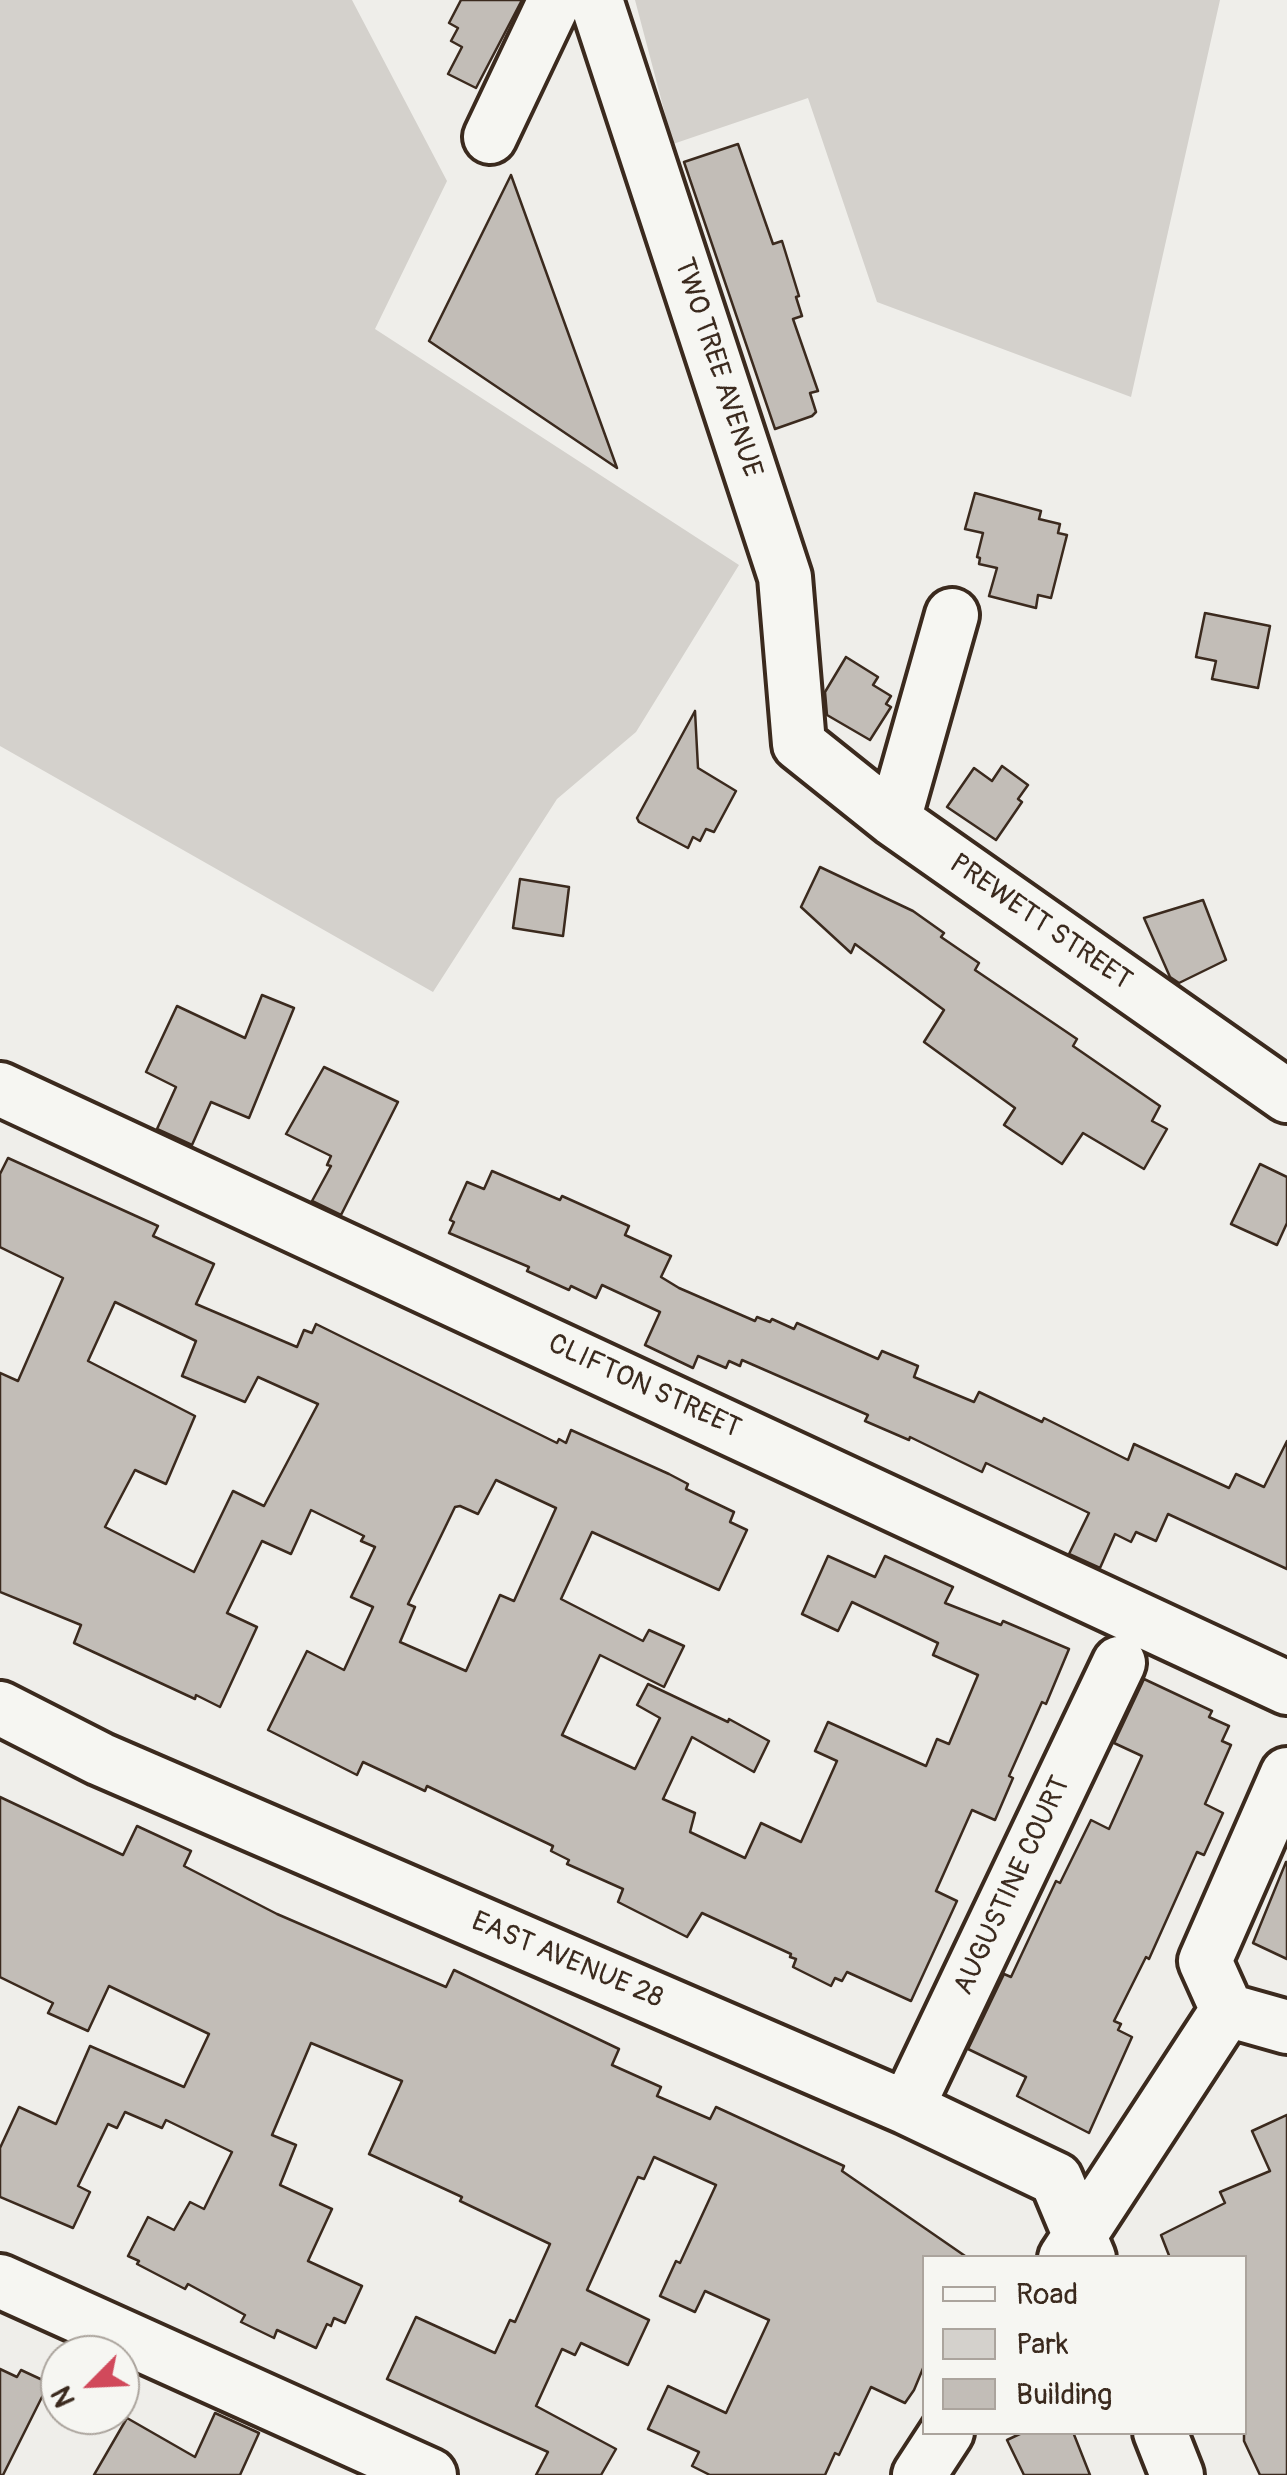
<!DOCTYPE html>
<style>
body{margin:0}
#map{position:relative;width:1287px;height:2475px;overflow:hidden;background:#efeeea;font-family:Pangolin,sans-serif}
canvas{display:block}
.legend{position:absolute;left:922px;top:2255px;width:325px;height:180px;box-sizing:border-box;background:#f6f6f2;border:2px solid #aba49d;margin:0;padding:12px 18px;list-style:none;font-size:30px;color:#3b2a1e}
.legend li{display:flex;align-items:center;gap:20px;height:50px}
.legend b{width:50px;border:2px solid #aba49d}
.north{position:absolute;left:40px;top:2335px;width:100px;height:100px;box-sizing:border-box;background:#f6f6f2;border:2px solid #aba49d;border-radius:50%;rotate:246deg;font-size:28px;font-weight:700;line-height:40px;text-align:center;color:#3b2a1e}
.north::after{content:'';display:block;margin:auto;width:35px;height:45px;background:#d1495b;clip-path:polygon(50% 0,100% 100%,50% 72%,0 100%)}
</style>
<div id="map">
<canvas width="1287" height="2475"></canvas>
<ul class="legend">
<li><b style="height:12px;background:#f6f6f2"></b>Road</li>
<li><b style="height:28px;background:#d4d1cc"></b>Park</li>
<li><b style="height:28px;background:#c2bdb7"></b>Building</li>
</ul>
<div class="north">N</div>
</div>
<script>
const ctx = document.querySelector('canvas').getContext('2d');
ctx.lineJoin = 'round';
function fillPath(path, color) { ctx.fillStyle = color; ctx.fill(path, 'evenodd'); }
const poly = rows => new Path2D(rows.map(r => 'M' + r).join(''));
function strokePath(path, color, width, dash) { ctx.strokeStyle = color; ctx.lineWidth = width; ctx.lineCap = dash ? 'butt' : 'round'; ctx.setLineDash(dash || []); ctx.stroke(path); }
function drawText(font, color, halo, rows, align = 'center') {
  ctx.font = font + ' Pangolin,sans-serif'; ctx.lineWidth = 8; ctx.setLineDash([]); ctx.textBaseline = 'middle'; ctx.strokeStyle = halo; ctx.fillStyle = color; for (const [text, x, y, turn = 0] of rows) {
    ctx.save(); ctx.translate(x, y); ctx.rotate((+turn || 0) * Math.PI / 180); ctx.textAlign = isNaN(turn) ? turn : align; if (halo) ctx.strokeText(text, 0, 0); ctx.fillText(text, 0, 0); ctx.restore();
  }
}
const green = poly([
 [0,0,352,0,447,181,375,329,739,565,636,732,557,799,433,992,0,746],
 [635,0,1220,0,1131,397,877,302,808,98,673,144]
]);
const building = poly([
 [461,0,522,0,476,88,448,74,462,47,451,41,458,28,449,23,461,0],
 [738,144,773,244,782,241,799,296,796,297,802,316,793,319,818,391,810,393,816,412,812,416,775,429,684,162,738,144],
 [511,175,617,468,429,341,511,175],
 [975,493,1041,511,1039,519,1060,524,1058,533,1067,535,1051,598,1038,595,1036,608,989,596,997,568,979,564,980,558,977,557,983,533,965,529,975,493],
 [1205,613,1270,626,1258,688,1212,679,1216,661,1196,657,1205,613],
 [846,657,878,677,873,685,891,696,886,704,891,707,870,740,827,715,825,692,846,657],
 [695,711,698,768,736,791,714,832,706,829,700,841,693,837,688,848,639,822,637,818,695,711],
 [1002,766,1028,785,1018,799,1022,802,996,840,947,807,974,768,992,781,1002,766],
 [820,867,913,911,944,933,941,937,979,963,975,970,1077,1039,1073,1046,1160,1106,1152,1121,1167,1129,1144,1169,1083,1133,1062,1164,1004,1125,1015,1108,924,1042,944,1010,855,944,851,953,801,907,820,867],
 [520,879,569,887,563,936,513,928,520,879],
 [1203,900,1226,960,1179,983,1170,977,1144,918,1203,900],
 [262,995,294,1008,249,1118,211,1102,192,1145,157,1129,176,1087,146,1072,177,1006,245,1038,262,995],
 [324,1067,398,1102,341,1215,312,1201,331,1166,327,1165,331,1156,286,1134,324,1067],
 [8,1158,158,1226,153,1236,214,1264,196,1304,297,1347,304,1330,312,1333,316,1324,557,1443,559,1439,566,1443,571,1430,669,1474,688,1484,686,1489,734,1512,730,1522,747,1530,719,1590,592,1532,561,1599,643,1641,649,1630,684,1646,664,1687,600,1655,562,1735,635,1769,660,1718,637,1705,648,1684,728,1722,729,1719,769,1741,754,1772,692,1737,663,1799,695,1813,690,1832,745,1858,761,1823,801,1842,837,1761,815,1751,828,1722,926,1766,937,1739,949,1744,978,1675,933,1655,938,1643,852,1602,838,1631,802,1614,828,1556,875,1577,885,1556,953,1587,945,1603,1001,1625,1003,1621,1069,1649,1046,1704,1042,1702,1009,1776,1013,1778,995,1820,972,1810,936,1891,957,1901,911,2001,847,1972,842,1981,835,1978,831,1986,793,1967,796,1959,790,1957,791,1954,702,1913,687,1937,618,1902,623,1889,567,1864,569,1860,551,1851,553,1846,427,1786,425,1791,363,1762,357,1775,268,1730,307,1651,344,1670,373,1607,351,1597,375,1547,361,1541,364,1536,311,1510,291,1554,262,1541,227,1613,257,1627,220,1707,196,1695,195,1699,74,1643,81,1625,0,1592,0,1373,18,1381,63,1278,0,1247,0,1174,8,1158],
 [115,1302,196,1341,182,1376,245,1402,258,1377,318,1404,264,1506,233,1491,194,1572,105,1527,135,1470,166,1484,195,1416,88,1361,115,1302],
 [496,1480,556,1508,514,1601,500,1595,466,1671,400,1642,415,1607,408,1604,455,1507,460,1506,478,1514,496,1480],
 [1260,1164,1287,1177,1287,1223,1277,1245,1231,1224,1260,1164],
 [492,1171,560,1200,562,1196,629,1226,625,1235,671,1256,661,1277,679,1288,755,1321,757,1317,770,1322,772,1319,794,1329,797,1323,878,1359,882,1351,918,1366,914,1377,974,1402,979,1392,1042,1422,1044,1418,1128,1460,1134,1444,1229,1488,1236,1474,1264,1487,1287,1441,1287,1569,1168,1514,1156,1541,1136,1532,1131,1542,1115,1534,1100,1568,1069,1554,1089,1513,986,1463,982,1472,910,1437,909,1440,865,1421,868,1415,742,1360,740,1366,729,1361,726,1368,698,1356,693,1368,645,1345,660,1312,602,1285,596,1298,571,1286,569,1290,527,1271,529,1267,449,1233,454,1222,450,1220,467,1182,484,1189,492,1171],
 [1144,1679,1212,1711,1209,1717,1229,1726,1222,1741,1231,1745,1205,1804,1223,1813,1204,1855,1197,1852,1149,1959,1146,1957,1114,2021,1121,2024,1118,2030,1132,2037,1089,2133,1017,2096,1026,2077,968,2049,1004,1974,1011,1977,1056,1881,1060,1883,1091,1820,1109,1829,1142,1756,1114,1743,1144,1679],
 [0,1797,123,1855,137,1826,191,1851,184,1866,277,1914,446,1987,454,1970,619,2049,612,2065,661,2087,657,2096,710,2119,716,2107,844,2166,842,2171,968,2258,924,2258,924,2366,914,2390,905,2403,871,2387,839,2455,835,2453,825,2475,710,2475,692,2466,699,2452,648,2429,668,2386,726,2413,769,2320,705,2291,695,2312,660,2296,676,2261,680,2263,716,2185,654,2157,644,2179,638,2177,587,2290,649,2320,628,2365,581,2343,575,2355,562,2349,536,2406,616,2449,601,2475,536,2475,548,2452,387,2379,416,2317,495,2353,510,2320,515,2322,550,2244,460,2201,462,2197,369,2154,402,2081,311,2043,272,2135,296,2145,280,2185,332,2209,308,2261,362,2286,345,2323,334,2318,331,2326,327,2324,316,2348,277,2330,274,2338,241,2322,245,2315,188,2284,185,2289,137,2264,139,2261,128,2256,148,2217,174,2230,190,2202,204,2209,232,2152,166,2120,162,2128,125,2112,117,2128,108,2124,78,2186,90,2192,73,2228,0,2197,0,2148,19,2107,56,2124,90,2046,184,2087,209,2034,109,1986,88,2031,48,2013,53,2003,0,1977,0,1797],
 [1286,1862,1287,1862,1287,1959,1253,1943,1286,1862],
 [1287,2115,1287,2475,1260,2475,1244,2441,1244,2258,1170,2258,1161,2235,1225,2203,1220,2192,1270,2171,1252,2131,1287,2115],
 [0,2369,17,2377,21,2370,49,2383,3,2475,0,2475,0,2369],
 [215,2413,259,2433,240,2475,94,2475,127,2418,195,2457,215,2413],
 [1024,2432,1073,2432,1090,2475,1024,2475,1007,2440,1024,2432]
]);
const minor = poly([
 [596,0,785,577,799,744,894,820,1287,1096],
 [490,137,555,0],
 [894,820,952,615],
 [0,1089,1287,1688],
 [0,1708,100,1759,907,2108,1056,2179,1089,2258],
 [1227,2010,1205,1961,1287,1774],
 [907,2108,1119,1663],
 [1065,2258,1227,2010,1287,2027],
 [0,2281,430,2475],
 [1160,2432,1177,2475],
 [919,2475,947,2432]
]);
const streetNames = [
 ["TWO TREE AVENUE",717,368,72],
 ["PREWETT STREET",1040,923,35],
 ["CLIFTON STREET",644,1387,25],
 ["AUGUSTINE COURT",1013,1886,-65],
 ["EAST AVENUE 28",567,1961,23]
];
fillPath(green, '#d4d1cc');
fillPath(building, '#c2bdb7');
strokePath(building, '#3b2a1e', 2.5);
strokePath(minor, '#3b2a1e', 60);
strokePath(minor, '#f6f6f2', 52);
drawText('28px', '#3b2a1e', '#f6f6f2', streetNames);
</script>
